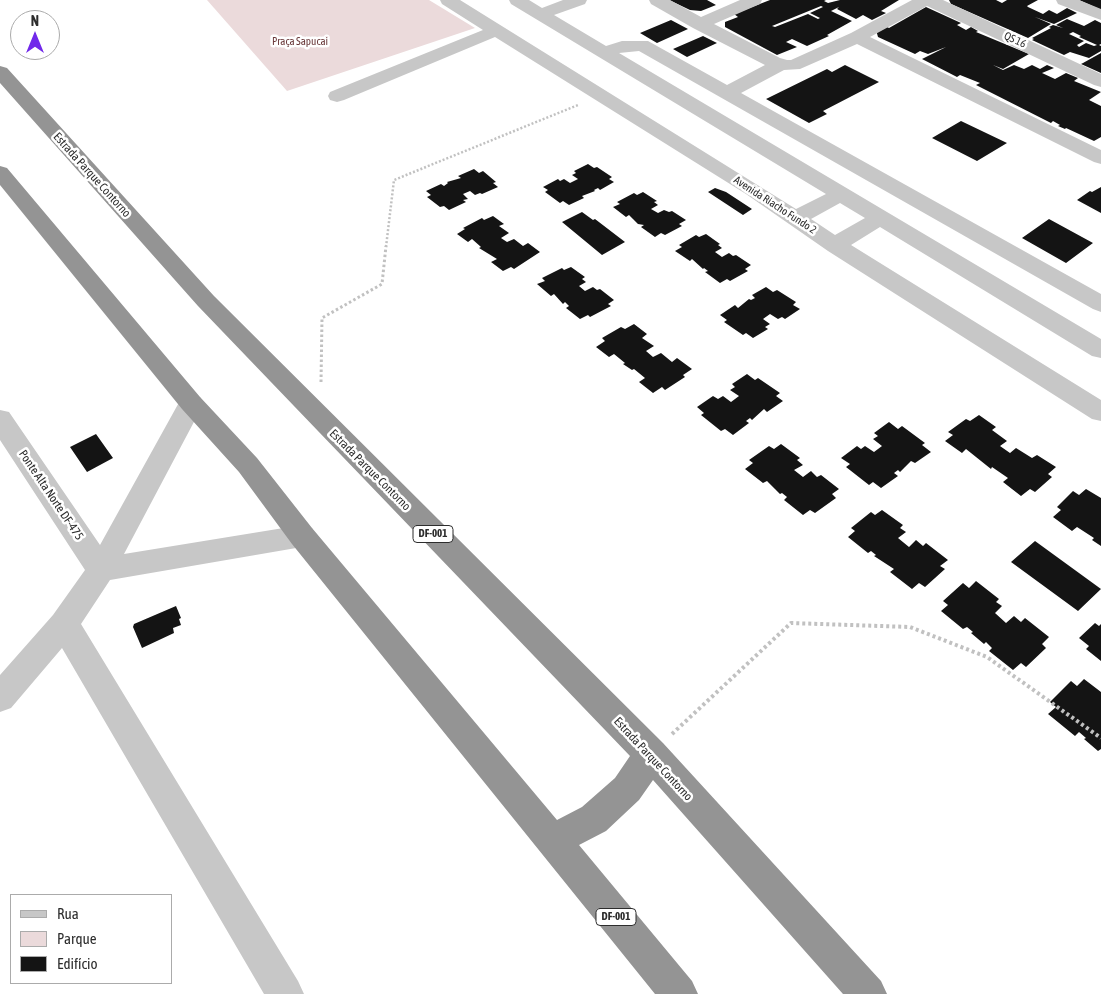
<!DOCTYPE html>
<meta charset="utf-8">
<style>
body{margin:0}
#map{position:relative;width:1101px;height:994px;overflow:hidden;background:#fff;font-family:"Asap Condensed",sans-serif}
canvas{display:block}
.legend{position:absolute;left:10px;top:894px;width:162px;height:90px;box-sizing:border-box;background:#fff;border:1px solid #ababab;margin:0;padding:6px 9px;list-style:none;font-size:15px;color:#2d2d2d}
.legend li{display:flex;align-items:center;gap:10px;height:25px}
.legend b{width:25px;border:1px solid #ababab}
.north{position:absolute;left:10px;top:10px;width:50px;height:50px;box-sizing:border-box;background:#fff;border:1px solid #ababab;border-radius:50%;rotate:0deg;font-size:14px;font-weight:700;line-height:20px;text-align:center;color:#2d2d2d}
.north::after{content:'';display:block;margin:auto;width:18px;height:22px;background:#7129ea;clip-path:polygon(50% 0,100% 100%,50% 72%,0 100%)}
</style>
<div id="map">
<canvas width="1101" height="994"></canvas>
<ul class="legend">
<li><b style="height:6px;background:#c7c7c7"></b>Rua</li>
<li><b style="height:14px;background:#ebdadb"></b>Parque</li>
<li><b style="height:14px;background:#141414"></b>Edifício</li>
</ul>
<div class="north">N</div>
</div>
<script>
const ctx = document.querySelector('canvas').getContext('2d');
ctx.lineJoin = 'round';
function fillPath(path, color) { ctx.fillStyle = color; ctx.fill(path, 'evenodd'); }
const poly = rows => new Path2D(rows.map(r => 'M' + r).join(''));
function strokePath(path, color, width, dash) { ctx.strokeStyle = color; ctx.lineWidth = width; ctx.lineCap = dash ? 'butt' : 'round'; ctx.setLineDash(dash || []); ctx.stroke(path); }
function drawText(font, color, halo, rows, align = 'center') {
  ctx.font = font + ' "Asap Condensed",sans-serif'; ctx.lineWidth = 5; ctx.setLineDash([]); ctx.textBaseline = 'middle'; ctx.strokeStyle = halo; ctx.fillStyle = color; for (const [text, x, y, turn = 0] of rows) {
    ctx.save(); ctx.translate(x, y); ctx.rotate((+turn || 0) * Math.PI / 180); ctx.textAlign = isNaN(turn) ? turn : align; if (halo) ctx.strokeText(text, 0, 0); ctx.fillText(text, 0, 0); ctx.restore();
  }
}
const green = poly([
 [207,0,429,0,475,28,287,91]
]);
const building = poly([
 [669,0,707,0,716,5,701,11,690,10],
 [770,0,826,0,824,1,828,3,840,0,899,0,881,11,886,13,872,20,863,15,856,19,837,9,839,7,831,11,852,21,827,35,829,36,807,46,792,39,786,42,797,47,777,55,725,27,725,22,738,17,734,14],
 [821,6,823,7,810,13,820,18,818,19,808,14,775,27,772,26],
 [949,0,996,0,1002,3,1007,0,1038,0,1027,6,1028,7,1043,14,1049,10,1057,14,1067,8,1077,13,1054,24,1035,17,1051,24,1028,38,951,4],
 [1079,0,1101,0,1101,9,1099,9],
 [926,7,961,23,957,25,966,30,971,27,978,31,976,32,1029,54,1003,69,993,65,1003,70,1014,65,1024,69,1032,65,1040,69,1047,65,1054,68,1042,73,1055,79,1066,73,1078,78,1074,81,1101,92,1089,100,1101,106,1101,137,1094,141,1066,128,1065,129,1058,126,1060,125,1053,121,1051,123,976,85,980,83,960,75,957,77,922,59,946,47,928,54,920,51,915,54,878,37,876,30,885,26,889,28],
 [1067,19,1084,26,1095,20,1101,23,1101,44,1099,45,1101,46,1101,51,1089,58,1070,52,1064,55,1032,40,1034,39,1032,38,1051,28,1049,27,1053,25,1063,28,1056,25],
 [1073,32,1081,36,1079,37,1097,45,1094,46,1086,43,1079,47,1077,45,1084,41,1069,34],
 [671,20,688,29,657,43,640,33],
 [703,36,717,43,687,57,673,49],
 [1101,53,1101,73,1081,64,1083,63],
 [845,65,879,82,823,111,827,114,809,123,766,99,827,69,832,72],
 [961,121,1007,143,977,161,932,138],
 [588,164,594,168,597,167,612,177,609,179,614,182,600,190,598,188,594,190,595,191,582,196,584,198,569,205,563,201,560,203,545,192,548,190,543,187,558,179,560,181,564,179,570,183,578,179,572,175,576,173,574,171],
 [474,169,479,173,483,171,496,182,493,183,498,187,482,194,480,193,475,195,470,191,463,194,468,199,463,200,466,202,449,210,444,206,440,207,427,197,431,195,426,191,441,184,444,186,448,183,447,182,461,178,458,176],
 [1101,187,1101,213,1077,200,1090,191,1092,192],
 [715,188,726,192,752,209,743,215,708,192],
 [643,192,657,201,654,202,658,205,651,209,658,213,664,210,669,212,672,211,686,220,679,224,682,226,665,235,661,233,655,237,641,227,644,225,638,224,629,215,626,217,613,207,620,204,617,202,634,193,637,195],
 [582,212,593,220,595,219,625,242,602,255,562,222],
 [493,216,504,224,499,226,509,233,501,238,507,242,514,239,523,246,528,243,540,252,514,269,511,267,503,271,491,262,497,259,479,248,481,247,472,239,468,242,457,234,465,229,463,228,482,218,484,220],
 [1049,219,1093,243,1066,263,1022,238],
 [706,234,720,244,718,245,722,248,715,252,722,257,729,253,733,256,736,255,751,265,745,269,748,271,730,281,727,279,720,283,705,272,708,271,704,268,703,269,692,259,690,261,675,251,682,247,679,245,696,235,699,237],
 [571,267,585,277,582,279,586,282,579,286,585,291,593,287,597,290,600,289,614,300,608,304,611,306,590,317,588,315,580,319,566,308,569,306,565,302,563,304,554,294,551,296,537,284,545,281,542,278,562,268,564,270],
 [766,287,773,292,777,290,796,302,793,305,800,309,785,319,782,317,778,319,770,314,763,319,770,324,765,327,768,329,753,338,746,333,743,335,724,322,727,320,720,315,735,305,738,308,749,299,751,300,755,298,752,295],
 [634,324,647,334,642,338,654,346,646,351,653,357,661,353,672,362,677,358,692,369,683,375,685,377,665,390,662,387,653,393,639,382,645,378,634,369,632,370,623,364,625,363,614,354,609,357,596,347,605,341,602,338,621,327,625,329],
 [747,374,755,380,758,378,780,393,776,396,783,401,767,412,764,409,752,420,750,418,746,421,749,423,733,435,725,429,721,431,701,415,704,413,697,407,713,396,718,399,723,396,731,402,739,396,730,390,735,387,732,384],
 [979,415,996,427,992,430,1007,441,1000,446,1010,453,1016,448,1032,458,1037,455,1056,467,1048,474,1052,477,1035,492,1030,489,1021,496,1003,482,1008,478,992,467,991,469,966,449,962,453,945,441,953,435,948,432,966,419,970,421],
 [889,422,898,429,902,426,925,443,922,445,931,452,915,463,911,461,900,472,898,470,894,473,898,476,881,488,873,482,869,485,846,467,850,464,841,458,857,446,861,449,865,446,874,452,882,446,873,439,878,436,874,433],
 [96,434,113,458,87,472,70,447],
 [781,444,800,458,797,460,803,465,794,470,803,477,811,471,817,477,821,475,839,489,832,494,836,498,815,513,810,510,803,515,784,500,787,497,782,493,780,494,767,481,763,483,745,469,753,463,749,460,769,446,774,449],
 [1086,489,1101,498,1101,546,1092,540,1094,538,1077,527,1072,531,1053,517,1061,510,1057,507,1073,491,1079,495],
 [882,510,903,525,900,528,906,532,898,538,909,547,916,540,923,546,926,543,948,560,940,566,945,569,925,587,919,583,912,589,890,572,894,569,874,556,876,555,871,551,868,553,848,537,855,531,851,528,871,512,875,515],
 [1035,541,1101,589,1078,611,1011,562],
 [976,581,999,599,996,602,1002,606,995,613,1006,623,1014,616,1021,622,1025,618,1049,637,1042,644,1046,648,1026,667,1021,663,1013,670,989,651,992,648,986,642,984,644,971,633,973,632,967,627,963,629,941,611,948,605,943,601,963,583,969,588],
 [176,606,181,618,179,619,181,625,173,628,174,633,142,648,133,627,134,624],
 [1095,623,1099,626,1101,624,1101,661,1086,649,1089,646,1079,638],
 [1084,679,1101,692,1101,749,1098,751,1084,739,1086,738,1079,732,1075,736,1048,714,1056,707,1050,702,1071,681,1077,686]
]);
const pathFar2 = poly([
 [386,247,394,180,578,105]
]);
const pathFar1 = poly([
 [321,382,322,318,382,284,386,246]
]);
const path = poly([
 [672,734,791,623,910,627,987,657,1101,738]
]);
const minor = poly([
 [440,0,460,0,796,209,826,194,511,4,509,0,529,0,542,8,563,0,587,0,585,4,554,15,606,46,622,41,648,41,727,85,765,65,693,28,651,4,649,0,670,0,701,17,740,0,762,0,760,4,714,24,780,58,787,60,791,60,851,33,912,0,943,0,1101,74,1101,87,1094,85,927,6,870,37,1101,150,1101,164,1094,162,857,44,800,69,784,70,741,93,1101,294,1101,312,1093,309,639,51,619,53,1101,339,1101,358,1092,356,880,227,851,245,1101,400,1101,421,1092,419,828,251,746,194,495,37,344,100,337,102,330,100,328,96,330,92,483,30,442,4,440,0],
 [840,203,865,218,835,235,811,219,840,203],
 [1056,0,1079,0,1101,9,1101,20,1058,4,1056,0],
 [191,394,200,397,204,403,124,554,302,525,312,528,316,536,312,544,302,547,110,580,81,624,298,981,304,994,264,994,62,648,11,708,0,712,0,675,53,615,85,570,0,440,0,410,9,412,100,545,182,397,191,394]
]);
const highway = poly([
 [0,66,7,68,214,296,663,743,881,981,887,994,843,994,653,780,639,800,606,831,579,845,692,981,698,994,655,994,292,544,239,472,182,409,0,185,0,166,7,168,200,397,257,458,312,528,557,820,582,807,615,778,630,756,198,306,0,83,0,66]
]);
const farStreetnames = [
 ["QS 16",1015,40,25],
 ["Avenida Riacho Fundo 2",775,205,33]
];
const farParknames = [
 ["Praça Sapucai",300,42]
];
const shields = [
 [433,534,40],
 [616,917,40]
];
const shieldNames = [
 ["DF-001",433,534],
 ["DF-001",616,917]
];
const streetNames = [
 ["Estrada Parque Contorno",92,175,48],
 ["Estrada Parque Contorno",370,470,45],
 ["Ponte Alta Norte DF-475",51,495,56],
 ["Estrada Parque Contorno",653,759,47]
];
fillPath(green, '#ebdadb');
fillPath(building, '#141414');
strokePath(pathFar2, '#c1c1c1', 2.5, [2, 2]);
strokePath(pathFar1, '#c1c1c1', 3, [2.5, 2.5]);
strokePath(path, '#c1c1c1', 4, [3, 3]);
fillPath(minor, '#c7c7c7');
fillPath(highway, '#949494');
drawText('11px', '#2d2d2d', '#fff', farStreetnames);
drawText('11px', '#6a393a', '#fff', farParknames);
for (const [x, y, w] of shields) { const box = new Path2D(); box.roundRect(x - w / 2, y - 8.5, w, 17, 4); ctx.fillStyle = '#fff'; ctx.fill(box); strokePath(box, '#2d2d2d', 1); }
drawText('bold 11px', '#2d2d2d', null, shieldNames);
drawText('12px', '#2d2d2d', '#fff', streetNames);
</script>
